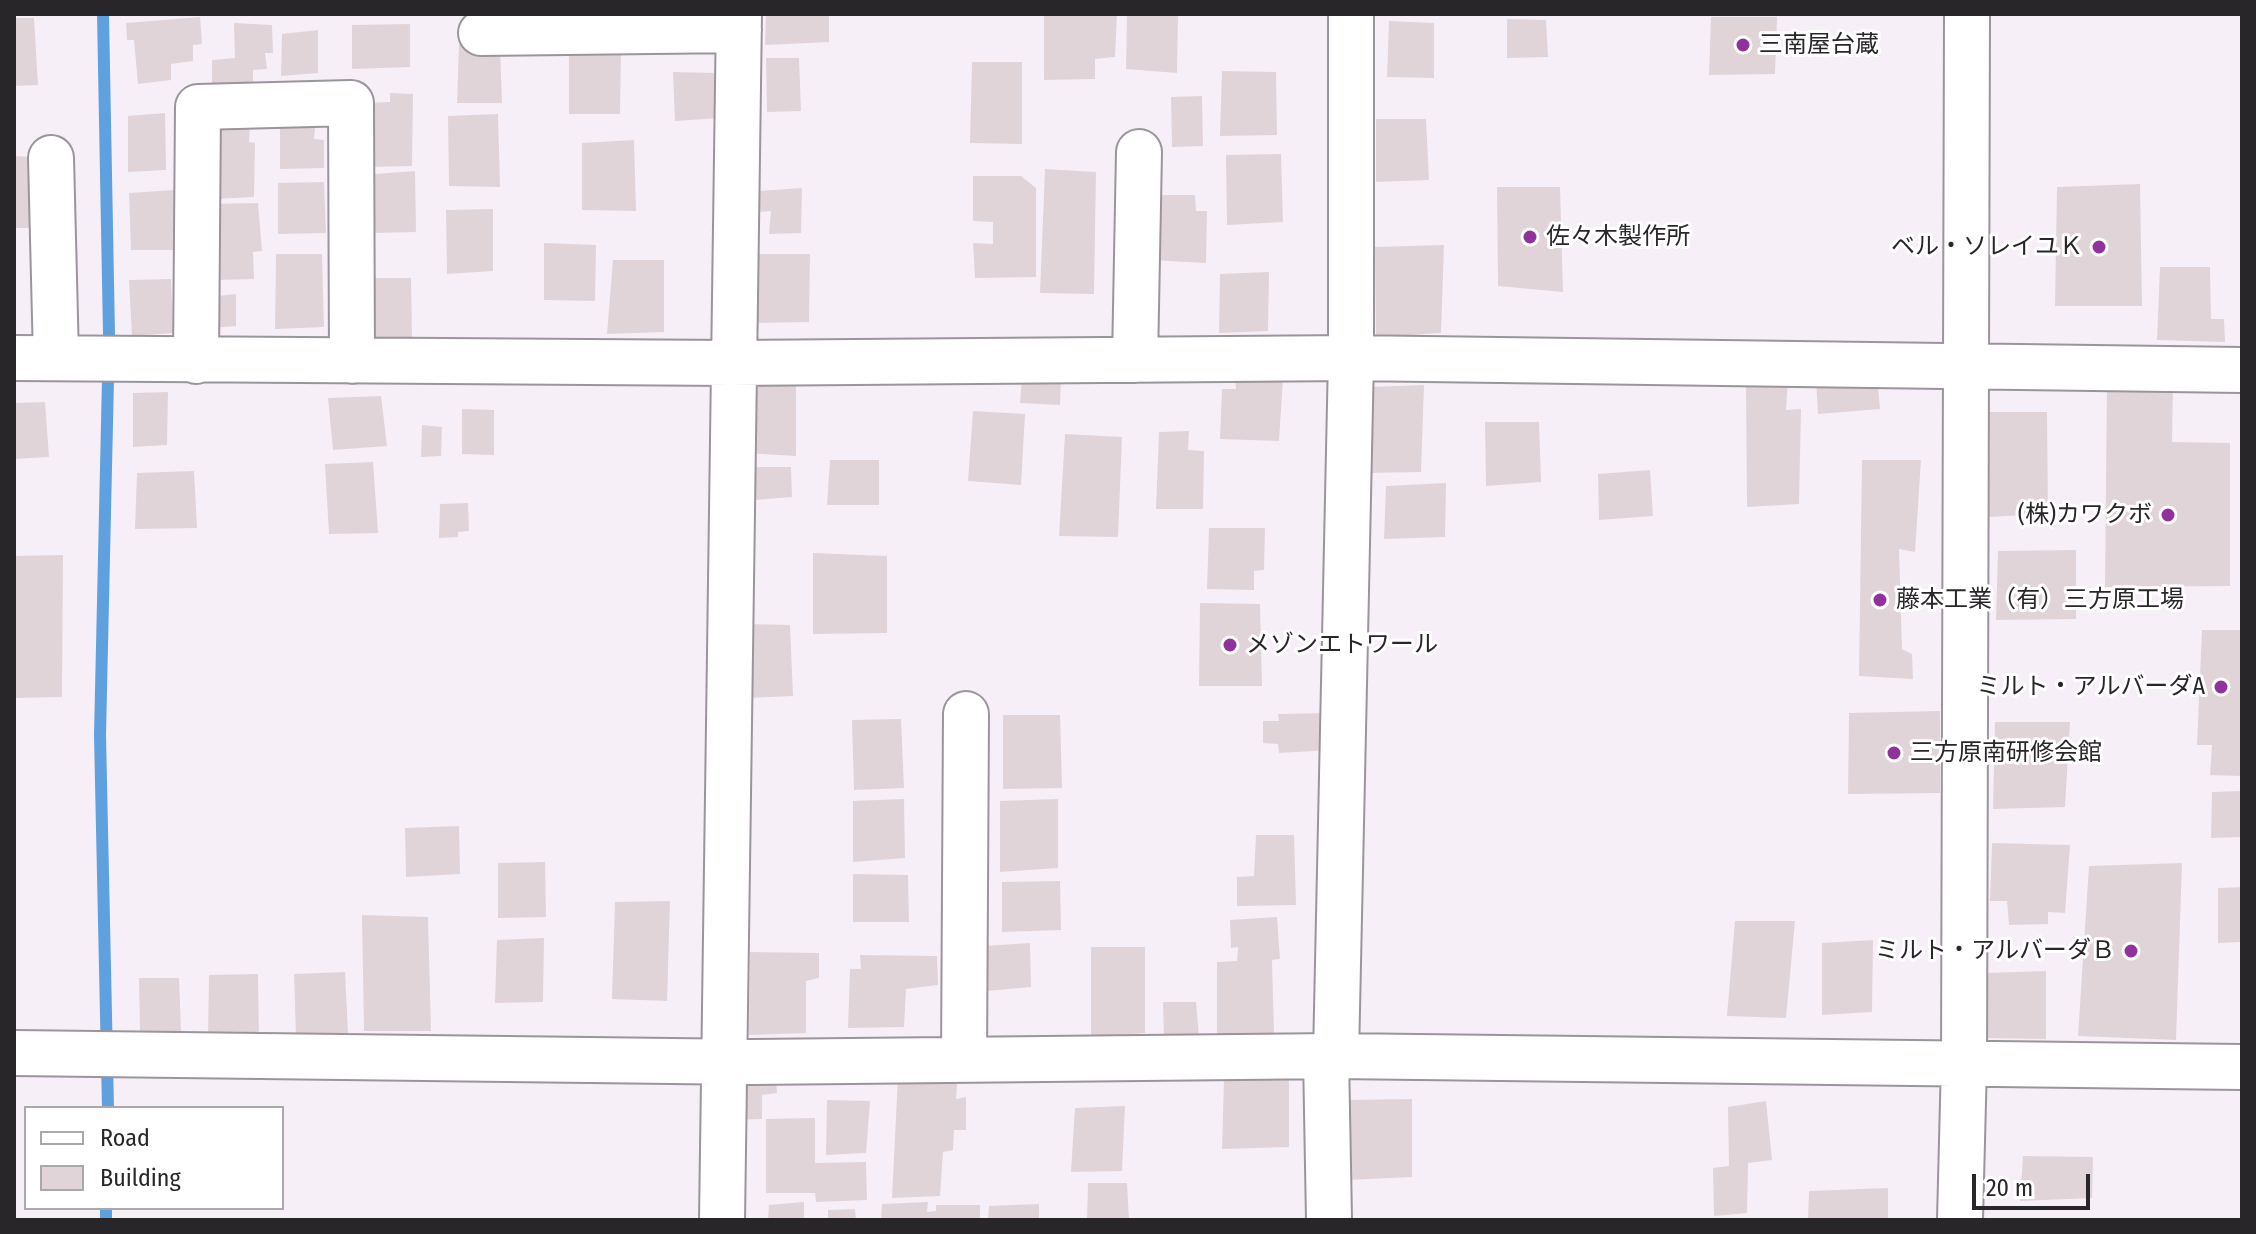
<!DOCTYPE html>
<meta charset="utf-8">
<style>
body{margin:0}
#map{position:relative;width:2256px;height:1234px;overflow:hidden;background:#f7eff8;font-family:"Fira Sans Condensed",sans-serif}
canvas{display:block}
.frame{position:absolute;inset:0;border:16px solid #29262a;pointer-events:none}
.legend{position:absolute;left:24px;top:1106px;width:260px;height:104px;box-sizing:border-box;background:#fff;border:2px solid #a9a8aa;margin:0;padding:10px 14px;list-style:none;font-size:24px;color:#29262a}
.legend li{display:flex;align-items:center;gap:16px;height:40px}
.legend b{width:40px;border:2px solid #a9a8aa}
.scale{position:absolute;left:1972px;top:1174px;width:118px;height:36px;box-sizing:border-box;border:4px solid #29262a;border-top:0;padding-left:10px;font-size:24px;line-height:28px;white-space:nowrap;color:#29262a;-webkit-text-stroke:6px #fff;paint-order:stroke}
</style>
<div id="map">
<canvas width="2256" height="1234"></canvas>
<div class="frame"></div>
<ul class="legend">
<li><b style="height:10px;background:#fff"></b>Road</li>
<li><b style="height:22px;background:#e1d4d8"></b>Building</li>
</ul>
<div class="scale">20 m</div>
</div>
<script>
const ctx = document.querySelector('canvas').getContext('2d');
ctx.lineJoin = 'round';
const poly = rows => new Path2D(rows.map(r => 'M' + r).join(''));
function strokePath(path, color, width, dash) { ctx.strokeStyle = color; ctx.lineWidth = width; ctx.lineCap = dash ? 'butt' : 'round'; ctx.setLineDash(dash || []); ctx.stroke(path); }
function fillPath(path, color) { ctx.fillStyle = color; ctx.fill(path, 'evenodd'); }
function drawText(font, color, halo, rows, align = 'center') {
  ctx.font = font + ' "Fira Sans Condensed","Noto Sans JP",sans-serif'; ctx.lineWidth = 6; ctx.setLineDash([]); ctx.textBaseline = 'middle'; ctx.strokeStyle = halo; ctx.fillStyle = color; for (const [text, x, y, turn = 0] of rows) {
    ctx.save(); ctx.translate(x, y); ctx.rotate((+turn || 0) * Math.PI / 180); ctx.textAlign = isNaN(turn) ? turn : align; if (halo) ctx.strokeText(text, 0, 0); ctx.fillText(text, 0, 0); ctx.restore();
  }
}
const stream = poly([
 [103,14,109,334,100,735,108,1108],
 [106,1220,106,1208]
]);
const building = poly([
 [829,14,829,42,765,45,766,15],
 [1044,14,1117,14,1115,57,1095,59,1095,79,1044,80],
 [1127,14,1178,14,1177,73,1126,69],
 [200,17,202,44,193,45,193,61,171,64,171,80,138,84,134,40,127,40,126,23],
 [1711,17,1777,17,1775,74,1709,75],
 [14,18,34,18,38,85,14,86],
 [1507,19,1546,20,1548,57,1507,58],
 [1389,21,1434,23,1434,78,1387,77],
 [234,23,272,25,273,53,265,53,267,69,253,70,253,85,212,91,212,60,235,58],
 [410,24,410,67,352,69,352,25],
 [318,30,318,73,281,76,282,34],
 [459,44,500,46,502,103,457,103],
 [569,50,621,52,620,114,569,114],
 [766,58,799,58,801,111,767,112],
 [972,62,1022,62,1022,144,970,143],
 [1222,71,1276,72,1277,135,1220,136],
 [673,72,714,73,718,118,675,121],
 [390,93,413,94,412,166,364,167,367,103,390,102],
 [1202,96,1203,146,1172,147,1171,97],
 [165,113,166,170,128,172,128,116],
 [498,114,500,187,449,186,448,116],
 [280,118,316,118,314,139,324,140,324,168,280,169],
 [1376,119,1426,119,1429,180,1376,182],
 [250,126,249,142,255,143,254,197,213,199,214,145,221,144,220,127],
 [634,140,636,211,582,210,582,143],
 [1281,154,1283,222,1227,225,1226,155],
 [14,156,35,157,30,228,14,228],
 [1045,169,1096,172,1094,294,1040,293],
 [415,171,416,232,374,233,375,174],
 [973,176,1021,176,1036,188,1036,277,975,278,973,243,993,244,993,222,973,221],
 [324,182,326,233,278,234,278,183],
 [2140,184,2142,306,2055,306,2057,187],
 [1497,187,1560,187,1563,292,1498,286],
 [802,188,801,233,769,234,771,211,759,212,759,191],
 [174,190,174,250,131,250,129,193],
 [1144,195,1195,195,1196,211,1207,211,1206,263,1150,260],
 [258,203,262,251,253,252,254,279,218,280,207,204],
 [493,209,493,271,447,274,446,210],
 [544,243,596,245,595,301,544,300],
 [1444,245,1441,333,1376,337,1375,247],
 [276,254,322,254,324,327,275,329],
 [754,254,810,254,809,322,753,323],
 [613,260,664,260,664,332,607,334],
 [2160,267,2210,267,2211,319,2224,319,2225,342,2157,340],
 [1269,272,1268,331,1219,333,1220,274],
 [363,278,411,278,412,337,364,337],
 [171,279,173,333,132,336,129,280],
 [236,294,236,326,210,328,208,297],
 [1235,377,1283,378,1279,441,1220,439,1222,389,1236,389],
 [1877,377,1880,409,1818,414,1816,380],
 [1022,378,1061,379,1060,405,1020,403],
 [1788,378,1786,410,1801,409,1799,504,1747,507,1746,381],
 [744,379,796,379,796,456,744,453],
 [2107,382,2173,384,2172,442,2230,443,2230,586,2105,587],
 [1424,385,1421,472,1367,473,1369,387],
 [168,392,167,445,133,447,133,393],
 [381,396,387,446,333,450,328,398],
 [45,402,49,457,14,459,14,403],
 [462,409,494,410,494,455,462,454],
 [973,411,1025,414,1021,485,968,481],
 [1985,412,2047,412,2048,514,1987,517],
 [1485,422,1539,422,1541,482,1486,486],
 [422,425,442,427,441,456,421,457],
 [1189,431,1188,450,1204,451,1203,509,1156,509,1159,432],
 [1065,434,1122,437,1118,537,1059,536],
 [830,460,879,460,879,505,827,505],
 [1862,460,1921,460,1915,552,1899,549,1902,649,1912,654,1913,679,1859,676],
 [373,462,378,533,329,534,325,464],
 [743,467,791,467,792,497,742,501],
 [1650,470,1653,516,1599,520,1598,474],
 [194,471,197,528,135,529,137,473],
 [1446,483,1445,537,1384,539,1386,486],
 [468,503,469,531,458,532,458,537,439,538,440,504],
 [1209,528,1265,528,1264,570,1254,571,1254,590,1207,589],
 [2076,550,2076,619,1996,620,1998,551],
 [813,553,887,556,887,633,813,634],
 [63,555,62,697,14,698,14,556],
 [1200,603,1260,604,1262,686,1199,686],
 [746,624,790,625,793,696,747,698],
 [2202,630,2242,630,2242,776,2210,775,2212,745,2197,745],
 [1940,711,1940,793,1848,794,1849,713],
 [1329,713,1330,750,1279,753,1278,744,1263,743,1263,721,1279,721,1278,714],
 [1003,715,1060,715,1062,788,1003,789],
 [901,719,904,788,854,790,852,720],
 [1995,722,2070,722,2065,807,1993,809],
 [2242,791,2242,837,2211,838,2212,792],
 [904,799,905,858,853,862,853,801],
 [1058,799,1058,868,1000,872,1000,801],
 [459,826,460,874,406,877,405,828],
 [1256,835,1294,835,1296,905,1237,906,1237,877,1254,876],
 [1992,843,2070,845,2065,913,2048,912,2048,924,2009,925,2007,901,1990,901],
 [545,862,546,917,498,918,498,863],
 [2182,863,2176,1040,2078,1036,2089,866],
 [853,874,908,875,909,922,853,922],
 [1060,881,1061,930,1002,932,1002,882],
 [2242,887,2242,942,2218,943,2218,888],
 [670,901,667,1001,612,999,615,902],
 [362,915,428,917,431,1031,364,1031],
 [1277,917,1280,959,1272,960,1274,1034,1217,1036,1217,962,1237,961,1238,947,1231,948,1230,920],
 [1735,921,1795,921,1786,1018,1727,1016],
 [544,938,543,1002,495,1003,497,940],
 [1873,940,1872,1012,1822,1015,1822,943],
 [1030,943,1031,987,987,991,986,946],
 [1091,947,1145,947,1145,1033,1091,1037],
 [750,952,819,953,819,978,806,981,806,1033,749,1035],
 [860,955,937,956,938,985,906,989,904,1027,848,1028,850,969,861,969],
 [2046,971,2046,1039,1983,1038,1984,973],
 [345,972,348,1033,296,1036,294,974],
 [258,974,259,1039,208,1039,209,975],
 [139,978,179,978,181,1032,140,1035],
 [1163,1002,1196,1002,1199,1037,1164,1040],
 [733,1069,775,1070,777,1093,762,1095,762,1119,734,1120],
 [958,1074,956,1099,966,1097,966,1130,954,1130,953,1150,943,1152,940,1196,892,1198,898,1076],
 [1289,1076,1289,1147,1222,1149,1224,1079],
 [1412,1099,1412,1177,1347,1180,1347,1100],
 [827,1100,870,1101,866,1153,826,1155],
 [1766,1101,1772,1160,1748,1163,1747,1213,1714,1216,1713,1168,1729,1166,1728,1107],
 [1125,1106,1122,1171,1071,1172,1075,1108],
 [815,1118,815,1163,866,1162,867,1200,816,1202,815,1193,766,1193,766,1119],
 [2023,1156,2093,1157,2092,1198,2020,1201],
 [1088,1183,1127,1183,1129,1220,1087,1220],
 [1888,1188,1888,1220,1808,1220,1809,1191],
 [804,1202,804,1220,768,1220,769,1205],
 [928,1202,927,1212,936,1211,936,1205,980,1205,980,1220,881,1220,882,1204],
 [1039,1204,1039,1220,988,1220,989,1206],
 [855,1209,856,1220,828,1220,828,1210]
]);
const minor = poly([
 [481,33,739,30],
 [51,158,56,358],
 [14,358,731,363,1351,358,2242,370],
 [1135,360,1139,152],
 [196,361,198,107,351,103,352,361],
 [14,1053,753,1062,1336,1056,2242,1067],
 [1326,1056,1329,1220],
 [1336,1056,1351,358,1351,14],
 [964,1060,966,714],
 [722,1220,739,14],
 [1960,1220,1964,1062,1967,14]
]);
const markers = [
 [1743,45,8,"#90329b"],
 [1530,237,8,"#90329b"],
 [2099,247,8,"#90329b"],
 [2168,515,8,"#90329b"],
 [1880,600,8,"#90329b"],
 [1230,645,8,"#90329b"],
 [2221,687,8,"#90329b"],
 [1894,753,8,"#90329b"],
 [2131,951,8,"#90329b"]
];
const poiNames = [
 ["三南屋台蔵",1759,45],
 ["佐々木製作所",1546,237],
 ["ベル・ソレイユＫ",2083,247,"right"],
 ["(株)カワクボ",2152,515,"right"],
 ["藤本工業（有）三方原工場",1896,600],
 ["メゾンエトワール",1246,645],
 ["ミルト・アルバーダA",2205,687,"right"],
 ["三方原南研修会館",1910,753],
 ["ミルト・アルバーダＢ",2115,951,"right"]
];
strokePath(stream, '#5fa0df', 12);
fillPath(building, '#e1d4d8');
strokePath(minor, '#9b949c', 48);
strokePath(minor, '#fff', 44);
for (const [x, y, r, color] of markers) { const dot = new Path2D(); dot.arc(x, y, r, 0, 2 * Math.PI); ctx.fillStyle = color; ctx.fill(dot); strokePath(dot, '#fff', 3); }
drawText('24px', '#29262a', '#fff', poiNames, 'left');
</script>
